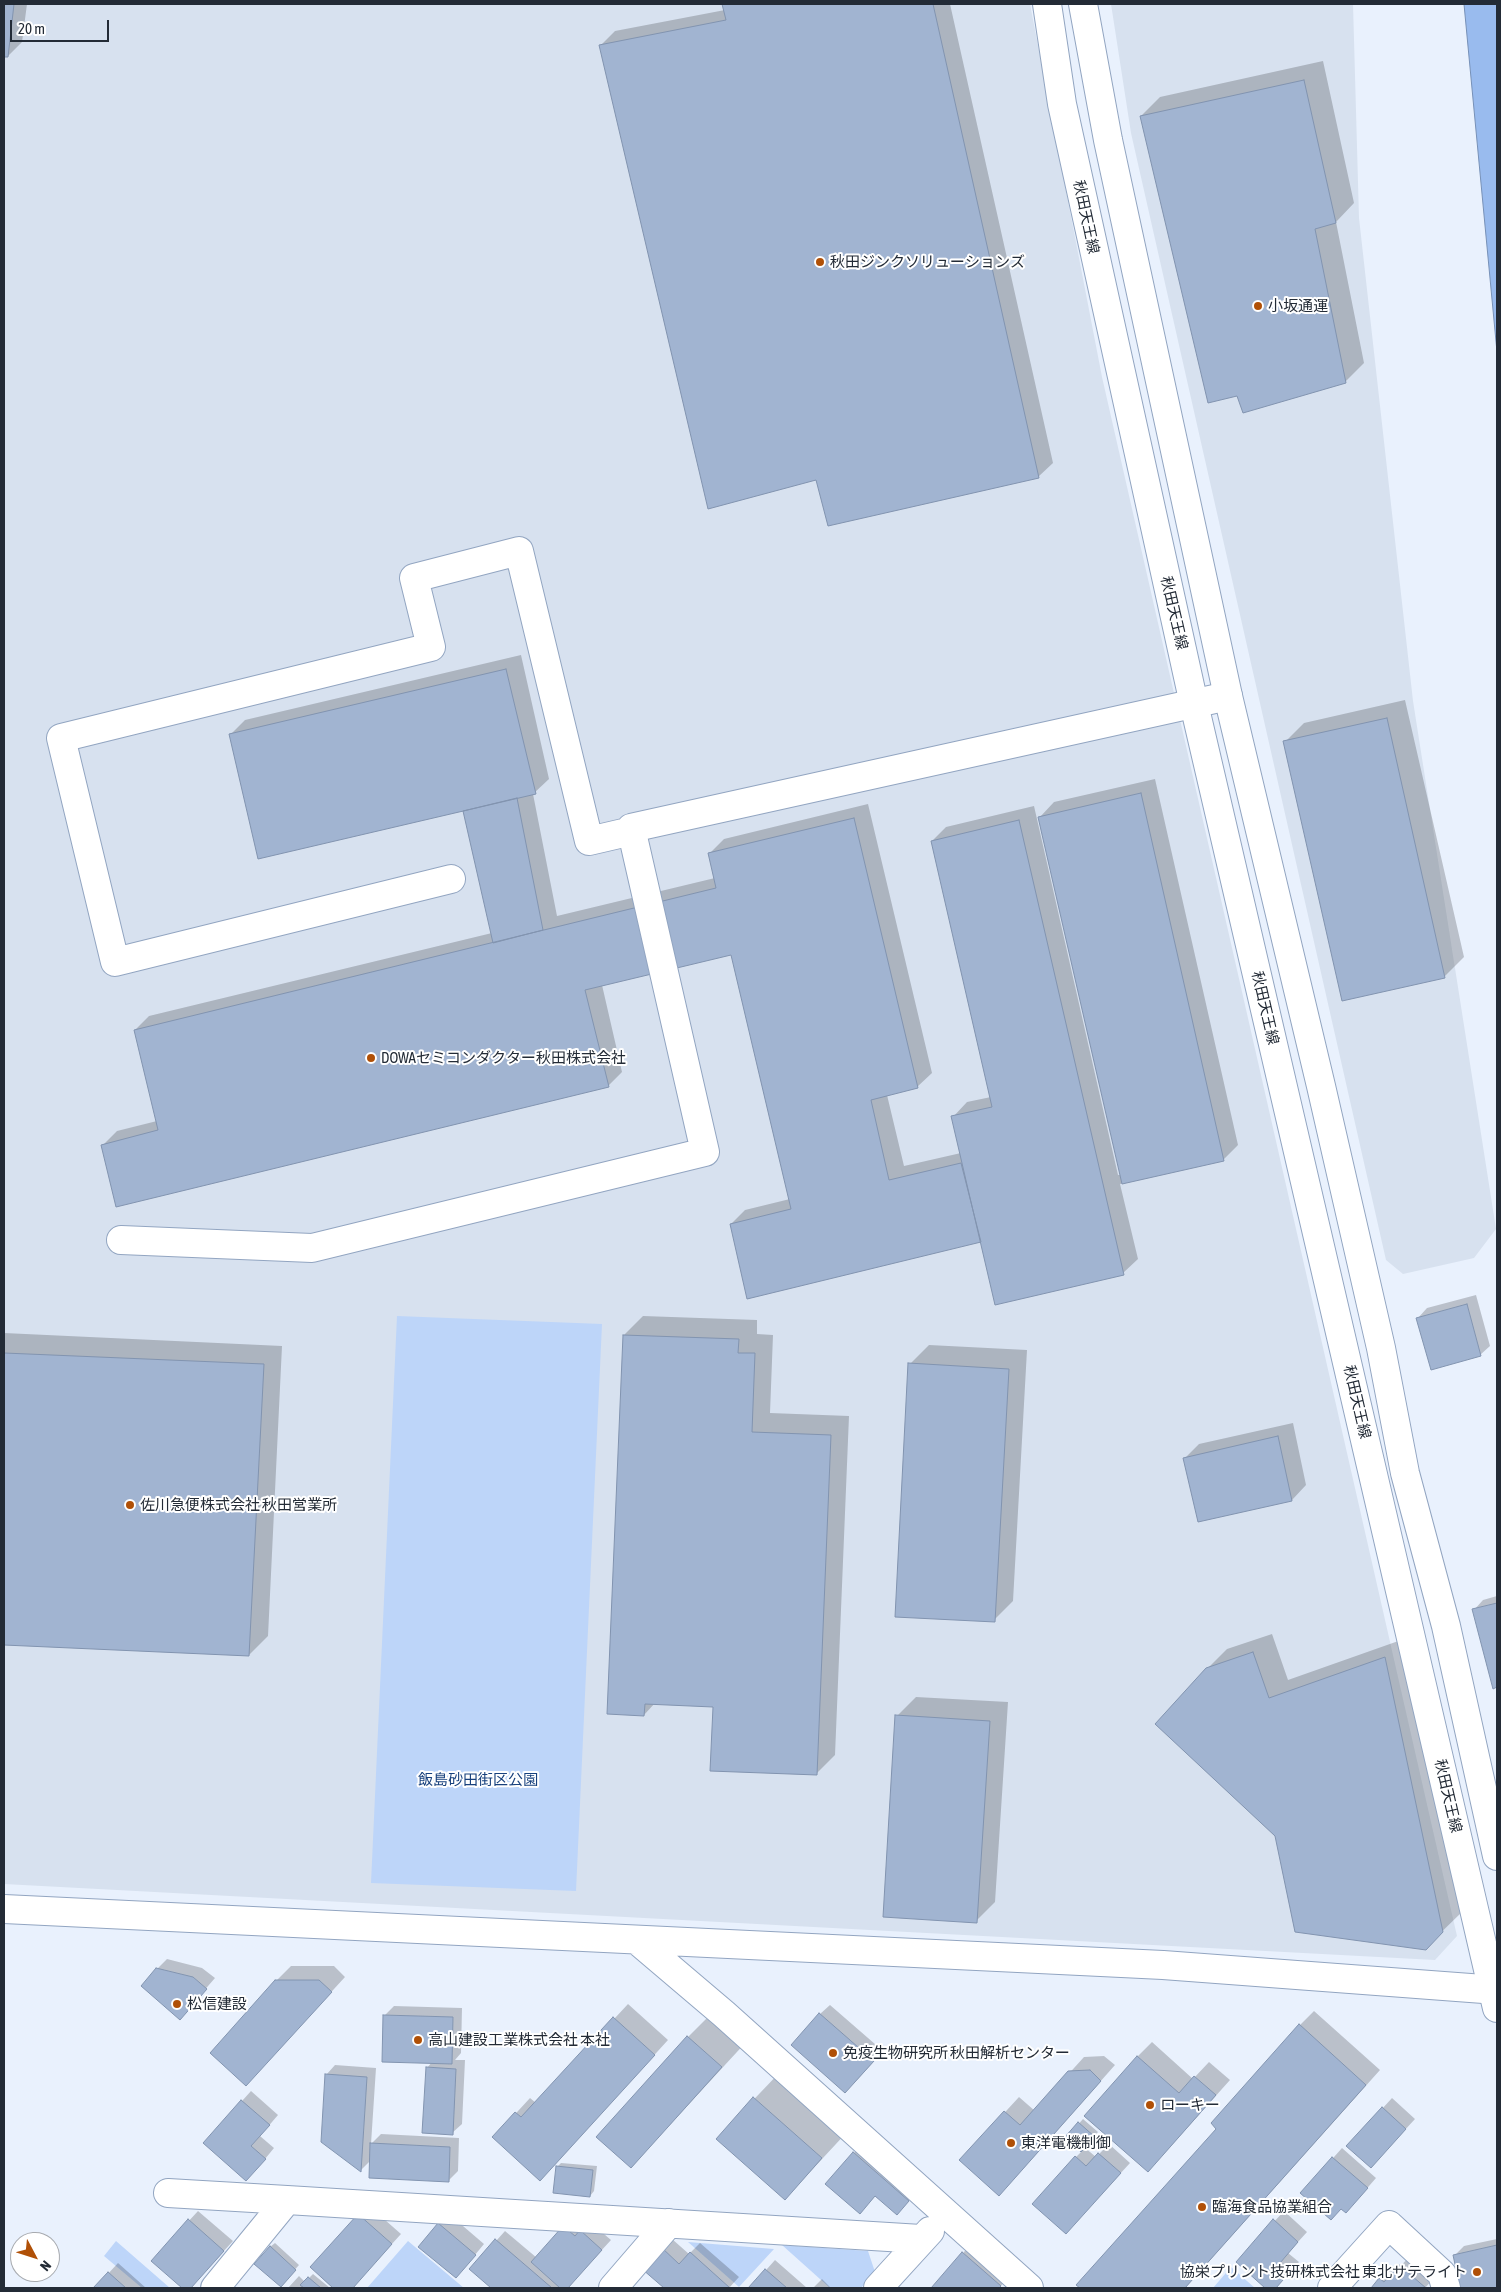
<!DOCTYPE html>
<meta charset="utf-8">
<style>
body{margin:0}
#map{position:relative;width:1501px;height:2292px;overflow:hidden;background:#e9f1fd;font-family:"Asap Condensed",sans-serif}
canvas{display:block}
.frame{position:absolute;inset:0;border:5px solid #232b36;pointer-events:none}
.north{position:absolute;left:10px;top:2232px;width:50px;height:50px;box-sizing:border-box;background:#fff;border:1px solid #a7aaaf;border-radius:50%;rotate:130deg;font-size:14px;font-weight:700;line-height:20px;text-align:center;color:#232b36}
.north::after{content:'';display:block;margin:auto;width:18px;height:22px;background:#b05007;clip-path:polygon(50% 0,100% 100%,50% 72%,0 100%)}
.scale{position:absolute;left:10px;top:20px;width:99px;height:22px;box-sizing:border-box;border:2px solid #232b36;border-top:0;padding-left:6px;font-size:15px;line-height:18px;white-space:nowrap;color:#232b36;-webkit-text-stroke:4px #fff;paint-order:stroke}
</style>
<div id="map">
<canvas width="1501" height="2292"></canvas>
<div class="frame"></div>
<div class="north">N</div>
<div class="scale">20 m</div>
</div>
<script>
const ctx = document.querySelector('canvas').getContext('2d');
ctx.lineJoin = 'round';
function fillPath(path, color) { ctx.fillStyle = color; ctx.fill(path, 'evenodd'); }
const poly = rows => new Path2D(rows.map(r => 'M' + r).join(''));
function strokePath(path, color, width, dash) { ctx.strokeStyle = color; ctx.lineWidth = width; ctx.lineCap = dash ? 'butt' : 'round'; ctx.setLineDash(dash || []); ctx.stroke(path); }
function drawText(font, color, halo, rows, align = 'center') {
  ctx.font = font + ' "Asap Condensed","Noto Sans JP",sans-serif'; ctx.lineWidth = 4; ctx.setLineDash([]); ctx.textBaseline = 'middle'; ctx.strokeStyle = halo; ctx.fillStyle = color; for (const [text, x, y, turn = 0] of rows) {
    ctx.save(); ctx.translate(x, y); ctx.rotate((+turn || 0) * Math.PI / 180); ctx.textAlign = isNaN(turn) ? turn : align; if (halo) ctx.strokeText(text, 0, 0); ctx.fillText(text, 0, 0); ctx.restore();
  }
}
const built = poly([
 [4,4,1030,4,1102,377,1457,1936,1435,1960,4,1884],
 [1111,4,1353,4,1359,218,1413,701,1496,1229,1474,1258,1403,1274,1386,1260,1131,133]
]);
const green = poly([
 [397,1316,602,1324,576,1891,371,1883],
 [116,2241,170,2288,142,2288,104,2256],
 [408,2241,464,2288,367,2288],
 [688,2242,774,2249,739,2287],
 [782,2245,868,2251,875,2272,861,2288,830,2288],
 [1231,2267,1255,2288,1213,2288]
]);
const water = poly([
 [1464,4,1497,4,1497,352,1464,4]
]);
const shadow = poly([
 [4,4,27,4,22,42,8,56,4,56],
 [724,4,950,4,1053,463,1038,477,816,479,600,46,615,31,725,10],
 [1323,61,1354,203,1336,222,1364,363,1345,382,1141,116,1160,97],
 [521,655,549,779,533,794,557,916,715,878,709,854,724,839,868,804,932,1073,917,1087,887,1095,904,1166,961,1153,953,1117,967,1102,991,1097,932,841,946,827,1034,806,1118,1175,1121,1175,1040,817,1054,802,1155,779,1238,1145,1223,1160,1120,1184,1138,1259,1123,1273,982,1241,731,1224,745,1210,790,1199,732,953,602,985,622,1072,608,1086,103,1145,117,1131,157,1121,135,1030,149,1016,492,933,464,809,231,734,245,720],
 [1405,700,1464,957,1445,976,1285,742,1304,723],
 [1476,1295,1490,1346,1480,1355,1418,1318,1427,1308],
 [643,1316,757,1320,757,1334,773,1335,770,1413,849,1416,835,1755,816,1774,714,1705,655,1703,644,1715,624,1335],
 [4,1333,282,1346,268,1636,249,1655,4,1644],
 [929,1345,1027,1350,1013,1601,994,1620,910,1364],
 [1293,1423,1306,1485,1292,1500,1199,1521,1185,1458,1199,1444],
 [1497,1596,1497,1686,1494,1687,1474,1610,1483,1600],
 [1272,1634,1288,1680,1404,1639,1462,1912,1425,1948,1276,1835,1207,1669,1227,1649],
 [916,1697,1008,1702,995,1902,976,1921,897,1716],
 [167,1959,202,1968,215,1978,189,2008,157,1969],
 [291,1966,334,1966,345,1977,246,2085,276,1981],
 [628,2004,668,2040,554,2165,494,2137,530,2098,536,2103],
 [830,2005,883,2051,855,2082,820,2014],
 [394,2006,462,2008,461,2053,455,2060,465,2060,462,2124,452,2133,427,2068,432,2062,385,2015],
 [715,2010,748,2040,631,2167,688,2037],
 [1314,2011,1380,2070,1185,2288,1082,2288,1078,2285,1218,2129,1300,2025],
 [1152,2042,1193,2079,1209,2062,1230,2080,1162,2156,1137,2057],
 [1104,2056,1115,2065,1013,2180,961,2160,1019,2097,1035,2111,1084,2057],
 [335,2065,376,2068,371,2144,381,2134,459,2138,458,2171,448,2181,371,2160,361,2170,326,2075],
 [781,2071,848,2131,785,2199,717,2138],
 [251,2091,278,2115,260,2136,274,2148,256,2170,242,2101],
 [1392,2098,1415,2119,1380,2157,1348,2146],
 [1083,2119,1098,2132,1084,2147,1096,2157,1109,2144,1130,2163,1075,2223,1076,2157,1082,2151,1067,2137],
 [863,2143,918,2191,906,2204,876,2195,869,2203,854,2153],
 [1342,2148,1376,2178,1356,2201,1302,2193],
 [561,2163,597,2166,594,2191,590,2196,557,2167],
 [368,2205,401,2234,352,2288,335,2288,311,2267],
 [198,2211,233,2241,190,2288,184,2288,152,2261],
 [1284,2211,1307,2232,1288,2253,1299,2262,1275,2288,1267,2288,1237,2262],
 [449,2214,484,2244,465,2267,420,2247],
 [590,2222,611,2240,567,2288,560,2286,558,2288,493,2288,471,2269,505,2231,537,2258,564,2227],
 [672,2239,689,2254,700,2243,739,2277,729,2288,666,2288,644,2269],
 [1497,2239,1497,2288,1461,2288,1455,2255,1464,2246],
 [275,2243,299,2265,285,2281,270,2247],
 [972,2243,1010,2276,999,2288,932,2288],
 [1410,2256,1434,2278,1425,2288,1373,2288,1390,2270,1394,2273],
 [775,2260,807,2288,750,2288],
 [118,2263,146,2288,95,2288],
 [313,2274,330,2288,288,2288,299,2276,305,2282],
 [822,2279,831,2288,813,2288]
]);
const building = poly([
 [4,4,14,4,8,57,4,57,4,4],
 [722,4,933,4,1039,478,828,526,816,480,708,509,599,45,726,20,722,4],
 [1304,80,1336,223,1315,229,1346,383,1243,413,1237,396,1208,403,1140,116,1304,80],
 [506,669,536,794,258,859,229,734,506,669],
 [1387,718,1445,978,1342,1001,1283,741,1387,718],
 [1141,793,1224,1161,1122,1184,1038,817,1141,793],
 [517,798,543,930,493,943,463,811,517,798],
 [854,818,918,1088,871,1100,889,1180,961,1163,981,1242,747,1299,730,1224,791,1209,731,955,585,990,609,1087,116,1207,101,1145,158,1130,134,1030,716,888,708,853,854,818],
 [1019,820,1124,1275,995,1305,951,1116,992,1107,931,841,1019,820],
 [1467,1304,1481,1356,1431,1370,1416,1318,1467,1304],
 [623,1335,739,1339,738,1353,755,1353,752,1432,831,1435,817,1775,710,1771,713,1707,645,1704,644,1716,607,1714,623,1335],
 [4,1353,264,1364,249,1656,4,1645,4,1353],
 [908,1363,1009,1369,995,1622,895,1617,908,1363],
 [1278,1436,1292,1501,1198,1522,1183,1458,1278,1436],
 [1497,1603,1497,1687,1493,1689,1472,1609,1497,1603],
 [1253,1652,1269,1698,1385,1657,1443,1932,1426,1950,1295,1932,1275,1836,1155,1724,1206,1668,1253,1652],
 [895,1715,990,1721,977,1923,883,1917,895,1715],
 [156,1968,193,1977,207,1989,180,2020,141,1986,156,1968],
 [275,1980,319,1980,332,1992,246,2086,210,2053,275,1980],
 [819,2013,874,2061,845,2093,791,2045,819,2013],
 [383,2015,453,2017,452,2064,382,2062,383,2015],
 [613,2017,655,2055,540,2181,492,2137,515,2112,521,2117,613,2017],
 [1299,2024,1366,2085,1185,2288,1080,2288,1076,2285,1216,2129,1211,2123,1299,2024],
 [687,2036,722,2067,631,2168,596,2137,687,2036],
 [1137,2056,1179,2093,1194,2076,1216,2095,1148,2172,1084,2116,1137,2056],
 [426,2067,456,2069,453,2135,422,2133,426,2067],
 [1090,2070,1101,2081,999,2196,959,2160,1004,2111,1020,2125,1068,2071,1090,2070],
 [325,2074,367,2077,361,2172,321,2142,325,2074],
 [753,2097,822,2158,785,2200,716,2139,753,2097],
 [241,2100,270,2125,251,2146,266,2159,246,2181,203,2143,241,2100],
 [1382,2107,1406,2129,1371,2168,1346,2146,1382,2107],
 [1078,2122,1095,2137,1081,2152,1065,2137,1078,2122],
 [370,2143,450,2147,449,2182,369,2178,370,2143],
 [853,2152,909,2201,897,2215,875,2196,860,2214,825,2184,853,2152],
 [1098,2153,1121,2173,1066,2234,1032,2204,1075,2156,1086,2166,1098,2153],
 [1332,2157,1368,2188,1346,2213,1341,2209,1331,2220,1300,2193,1332,2157],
 [556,2166,593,2170,590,2197,553,2193,556,2166],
 [358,2214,392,2244,353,2288,333,2288,310,2267,358,2214],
 [188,2219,224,2251,191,2288,182,2288,151,2261,188,2219],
 [1273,2219,1298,2242,1280,2263,1290,2272,1276,2288,1265,2288,1236,2262,1273,2219],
 [438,2223,476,2255,456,2278,418,2247,438,2223],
 [563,2226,575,2236,580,2230,602,2250,568,2288,560,2288,531,2262,563,2226],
 [495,2239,552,2288,491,2288,469,2269,495,2239],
 [1497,2245,1497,2288,1460,2288,1453,2255,1497,2245],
 [270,2246,296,2270,281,2287,254,2264,270,2246],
 [661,2247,679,2264,690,2252,730,2288,664,2288,642,2269,661,2247],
 [962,2252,1001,2286,999,2288,931,2288,962,2252],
 [1399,2265,1426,2288,1371,2288,1379,2278,1384,2282,1399,2265],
 [765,2269,787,2288,748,2288,765,2269],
 [108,2272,126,2288,93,2288,108,2272],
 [308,2277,321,2288,304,2288,300,2285,308,2277]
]);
const minor = poly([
 [451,879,115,962,61,738,431,647,414,578,519,551,589,841,632,831],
 [121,1240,312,1248,705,1152,631,828,1228,696],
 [4,1909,1163,1965,1497,1990],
 [638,1941,724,2014,1029,2288],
 [168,2193,287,2200],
 [215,2288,287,2200,921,2239],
 [613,2288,669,2223],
 [878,2288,930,2231],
 [1332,2288,1389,2225,1442,2274,1446,2288]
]);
const major = poly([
 [1047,4,1062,104,1194,704,1497,2008],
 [1083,4,1108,140,1228,696,1321,1086,1381,1348,1405,1473,1446,1626,1497,1856]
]);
const markers = [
 [820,262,5,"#b05007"],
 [1258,306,5,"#b05007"],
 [371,1058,5,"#b05007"],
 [130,1505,5,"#b05007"],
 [177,2004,5,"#b05007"],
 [418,2040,5,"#b05007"],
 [833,2053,5,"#b05007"],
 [1150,2105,5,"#b05007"],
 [1011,2143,5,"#b05007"],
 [1202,2207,5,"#b05007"],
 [1477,2272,5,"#b05007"]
];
const streetNames = [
 ["秋田天王線",1086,217,78],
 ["秋田天王線",1174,613,77],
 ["秋田天王線",1265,1008,77],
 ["秋田天王線",1357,1402,77],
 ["秋田天王線",1448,1796,77]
];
const poiNames = [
 ["秋田ジンクソリューションズ",830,262],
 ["小坂通運",1268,306],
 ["DOWAセミコンダクター秋田株式会社",381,1058],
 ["佐川急便株式会社 秋田営業所",140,1505],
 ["松信建設",187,2004],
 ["高山建設工業株式会社 本社",428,2040],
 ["免疫生物研究所 秋田解析センター",843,2053],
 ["ローキー",1160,2105],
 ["東洋電機制御",1021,2143],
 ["臨海食品協業組合",1212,2207],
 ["協栄プリント技研株式会社 東北サテライト",1467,2272,"right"]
];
const parkNames = [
 ["飯島砂田街区公園",478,1780]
];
fillPath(built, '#d7e1ef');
fillPath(green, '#bdd5f9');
fillPath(water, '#9be');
strokePath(water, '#7690b7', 1);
fillPath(shadow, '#0003');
fillPath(building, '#a1b4d1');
strokePath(building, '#8294b0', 1);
strokePath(minor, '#92a5c1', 30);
strokePath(major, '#92a5c1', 30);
strokePath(minor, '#fff', 28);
strokePath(major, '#fff', 28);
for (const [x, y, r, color] of markers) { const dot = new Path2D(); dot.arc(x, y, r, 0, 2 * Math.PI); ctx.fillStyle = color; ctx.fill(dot); strokePath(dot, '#fff', 2); }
drawText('15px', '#232b36', '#fff', streetNames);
drawText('15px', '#232b36', '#fff', poiNames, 'left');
drawText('15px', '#18417d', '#fff', parkNames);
</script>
